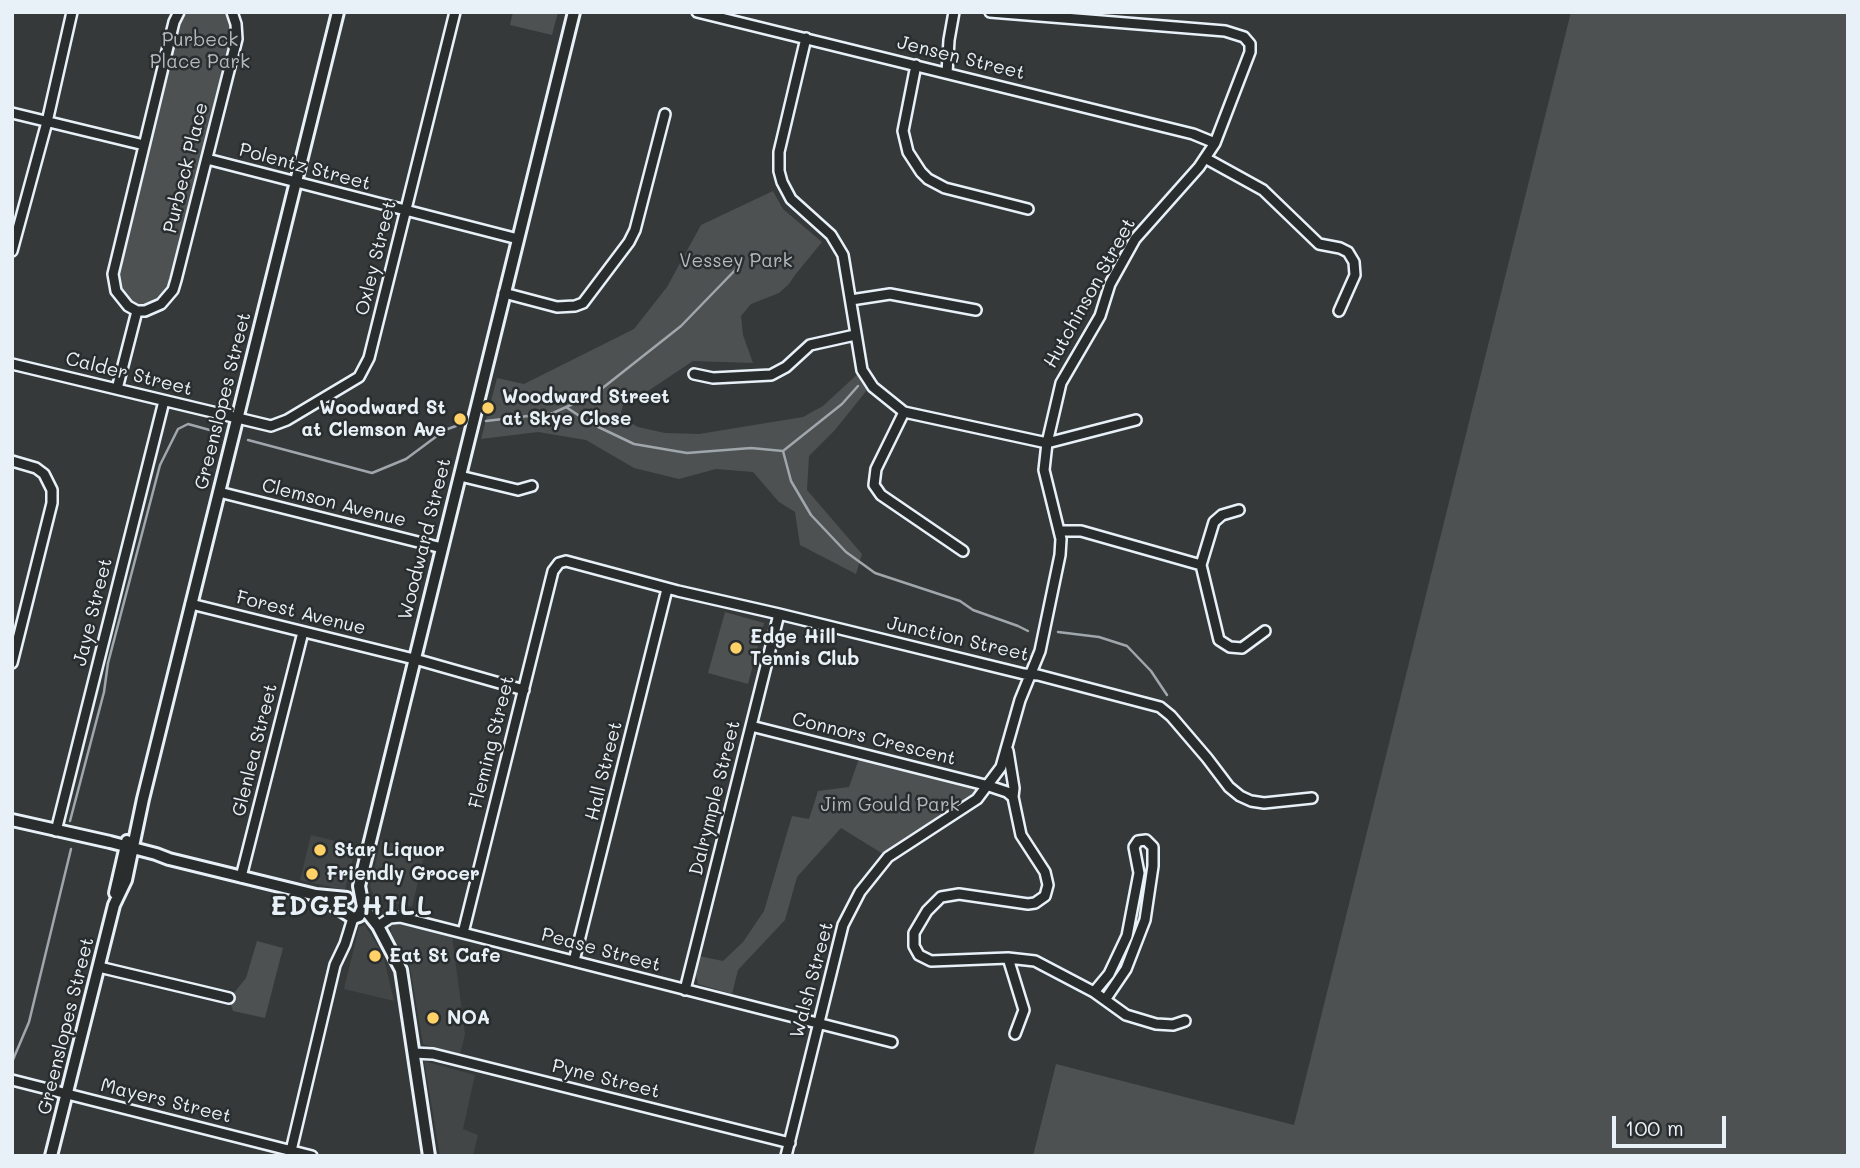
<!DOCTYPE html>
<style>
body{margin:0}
#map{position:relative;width:1860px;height:1168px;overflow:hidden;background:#35393a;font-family:Mali,sans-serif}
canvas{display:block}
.frame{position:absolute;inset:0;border:14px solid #e8f1f8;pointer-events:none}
.scale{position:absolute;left:1612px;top:1116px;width:114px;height:32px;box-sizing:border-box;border:4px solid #e8f1f8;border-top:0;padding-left:9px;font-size:21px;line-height:24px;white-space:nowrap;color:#e8f1f8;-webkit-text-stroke:5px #2a2d2e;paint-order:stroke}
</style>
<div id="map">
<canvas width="1860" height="1168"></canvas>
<div class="frame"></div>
<div class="scale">100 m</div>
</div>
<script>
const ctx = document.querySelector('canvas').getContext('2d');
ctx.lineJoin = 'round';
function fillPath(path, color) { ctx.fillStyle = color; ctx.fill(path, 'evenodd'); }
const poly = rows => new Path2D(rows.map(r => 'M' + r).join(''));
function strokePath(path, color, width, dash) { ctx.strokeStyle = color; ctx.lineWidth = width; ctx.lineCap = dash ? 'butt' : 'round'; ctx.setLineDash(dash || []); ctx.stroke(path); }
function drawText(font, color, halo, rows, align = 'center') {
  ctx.font = font + ' Mali,sans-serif'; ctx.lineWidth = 5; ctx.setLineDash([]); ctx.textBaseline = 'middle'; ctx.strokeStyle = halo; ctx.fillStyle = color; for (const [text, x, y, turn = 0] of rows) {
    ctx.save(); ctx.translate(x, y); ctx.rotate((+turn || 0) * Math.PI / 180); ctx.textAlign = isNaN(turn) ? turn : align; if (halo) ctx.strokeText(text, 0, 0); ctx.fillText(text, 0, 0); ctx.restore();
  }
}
const built = poly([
 [311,835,356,846,345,890,300,880],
 [381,840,425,852,412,907,375,898,370,887],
 [396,923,452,936,465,1034,460,1054,423,1044,409,962,391,934,391,926],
 [365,925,383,955,394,1001,344,989,359,927],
 [424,1061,475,1075,463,1129,478,1135,473,1156,440,1156]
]);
const green = poly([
 [183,12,226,12,233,33,170,285,159,299,140,305,134,303,121,293,117,276,179,20],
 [513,12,558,12,552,35,510,25],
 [1571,12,1848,12,1848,1156,1033,1156,1056,1064,1294,1125],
 [773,191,783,209,822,242,795,275,789,284,779,293,751,304,741,316,743,335,753,363,693,361,642,395,624,401,620,417,638,427,665,433,699,434,803,417,823,406,862,370,871,385,835,430,809,456,807,490,862,554,856,574,800,545,795,512,779,502,753,472,716,469,679,479,634,468,586,440,538,432,481,439,497,378,524,384,634,329,667,287,701,225],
 [725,612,764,623,748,684,708,673],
 [861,753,974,782,977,799,888,857,841,828,797,877,785,920,738,970,732,994,698,984,696,975,699,956,723,961,743,942,764,911,792,816,809,819,818,791,849,787],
 [257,941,283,948,265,1018,233,1011,229,999,246,978]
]);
const stream = poly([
 [566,407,590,423,634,444,687,453,751,448,783,451,842,404,858,386],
 [486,421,553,413,595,394,681,326,742,263],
 [248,440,372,473,406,459,445,430,456,426],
 [783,451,791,481,811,515,846,552,875,573,960,601,973,610,1018,626,1028,631],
 [1058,632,1099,637,1127,646,1151,671,1167,695],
 [70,821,104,692,108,663,160,465,178,429,188,424,217,432],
 [12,1062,29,1022,71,849]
]);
const minor = poly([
 [179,12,174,22,113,274,116,291,128,306,137,311,145,311,161,304,173,290,176,280,237,39,236,24,232,12],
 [697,12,1193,134,1215,143],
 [806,38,779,152,779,171,782,182,791,199,831,235,843,255,862,370,873,387,904,412,1047,443,1136,420],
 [916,65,903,131,908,152,921,172,928,179,945,188,1028,209],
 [947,73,949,40,954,12],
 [12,113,144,145],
 [1205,158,1263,190,1319,244,1340,248,1348,252,1354,262,1355,275,1339,311],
 [207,159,518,239],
 [12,251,47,122,72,12],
 [504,293,557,307,575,306,583,303,629,242,635,230,665,114],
 [851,300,890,294,976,310],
 [12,364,271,426,287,420,359,377,369,358,455,12],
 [694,374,713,378,771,375,786,367,810,345,855,335],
 [117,389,137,311],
 [904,412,876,469,874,485,881,495,963,551],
 [12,461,36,468,44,474,52,490,52,503,12,663],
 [460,476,518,490,532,486],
 [219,492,442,548],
 [1059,531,1081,531,1201,565,1214,522,1222,515,1239,510],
 [1201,565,1219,640,1230,647,1242,648,1265,631],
 [191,604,422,661,524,690],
 [751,726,989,786,1007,792,1013,797,1021,835,1045,872,1048,885,1045,896,1035,903,1028,904,959,894,941,897,927,911,914,933,914,946,919,955,931,961,1008,958,1035,961,1094,992,1126,1015,1156,1024,1173,1025,1185,1021],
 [1008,751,1014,788,1013,797],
 [56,831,164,401],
 [241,877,303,632],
 [378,926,390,918,400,917,892,1042],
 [463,933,553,571,559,563,566,561,678,591,779,614,1024,674,1038,675,1160,707,1171,716,1207,758,1229,787,1240,796,1251,801,1264,803,1312,798],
 [1008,958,1024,1010,1015,1034],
 [574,961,667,589],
 [99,967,229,998],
 [685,990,779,614],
 [1094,992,1109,974,1127,936,1139,873,1134,847,1138,841,1146,840,1153,847,1153,866,1145,920,1126,969,1105,1000],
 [414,1053,433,1054,790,1143],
 [12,1080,312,1156],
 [290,1155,335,965,345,944,353,918],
 [786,1156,843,925,860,892,888,857,977,799,1001,767,1020,700,1040,651,1060,555,1061,539,1044,470,1047,443,1061,383,1100,316,1110,284,1135,239,1199,167,1215,143,1250,52,1250,44,1244,37,1225,31,990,12]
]);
const tertiary = poly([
 [12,820,110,842,156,854,169,859,316,895,347,898],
 [115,893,127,841],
 [323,899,353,918,359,916,363,907],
 [51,1156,114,905,126,880,143,799,338,12],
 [429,1156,401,970,378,926,363,907,359,886,574,12]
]);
const markers = [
 [488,408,7,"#ffd166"],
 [460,419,7,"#ffd166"],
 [736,648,7,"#ffd166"],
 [320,850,7,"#ffd166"],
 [312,874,7,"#ffd166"],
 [375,956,7,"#ffd166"],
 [433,1018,7,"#ffd166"]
];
const parkNames = [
 ["Purbeck",200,40],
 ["Place Park",200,62],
 ["Vessey Park",736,261],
 ["Jim Gould Park",890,805]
];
const streetNames = [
 ["Jensen Street",961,58,14],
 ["Polentz Street",305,167,15],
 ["Purbeck Place",186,168,-76],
 ["Oxley Street",376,258,-76],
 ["Hutchinson Street",1090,293,-61],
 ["Calder Street",129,374,14],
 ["Greenslopes Street",223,401,-76],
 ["Clemson Avenue",334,503,14],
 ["Woodward Street",425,539,-76],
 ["Jaye Street",93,612,-76],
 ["Forest Avenue",301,613,14],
 ["Junction Street",958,639,13],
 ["Connors Crescent",874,739,14],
 ["Fleming Street",492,742,-76],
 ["Glenlea Street",255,750,-76],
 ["Hall Street",604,771,-76],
 ["Dalrymple Street",715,798,-76],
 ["Pease Street",601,950,15],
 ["Walsh Street",812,980,-75],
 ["Greenslopes Street",66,1026,-76],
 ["Pyne Street",606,1079,14],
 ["Mayers Street",166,1101,14]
];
const poiNames = [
 ["Woodward Street",502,397],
 ["at Skye Close",502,419],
 ["Woodward St",446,408,"right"],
 ["at Clemson Ave",446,430,"right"],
 ["Edge Hill",750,637],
 ["Tennis Club",750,659],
 ["Star Liquor",334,850],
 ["Friendly Grocer",326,874],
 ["Eat St Cafe",389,956],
 ["NOA",447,1018]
];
const districtNames = [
 ["EDGE HILL",352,907]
];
fillPath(built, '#424647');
fillPath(green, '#4d5152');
strokePath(stream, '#a0a7ac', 2.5);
strokePath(minor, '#e8f1f8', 14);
strokePath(tertiary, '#e8f1f8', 16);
strokePath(minor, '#2a2d2e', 9);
strokePath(tertiary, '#2a2d2e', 10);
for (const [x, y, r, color] of markers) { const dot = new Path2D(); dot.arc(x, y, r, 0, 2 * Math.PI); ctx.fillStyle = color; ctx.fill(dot); strokePath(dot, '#2a2d2e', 2.5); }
drawText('19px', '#b2b9be', '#2a2d2e', parkNames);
drawText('19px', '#e8f1f8', '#2a2d2e', streetNames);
drawText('bold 19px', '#e8f1f8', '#2a2d2e', poiNames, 'left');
ctx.letterSpacing = '2px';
drawText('bold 26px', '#e8f1f8', '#2a2d2e', districtNames);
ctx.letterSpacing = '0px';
</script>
